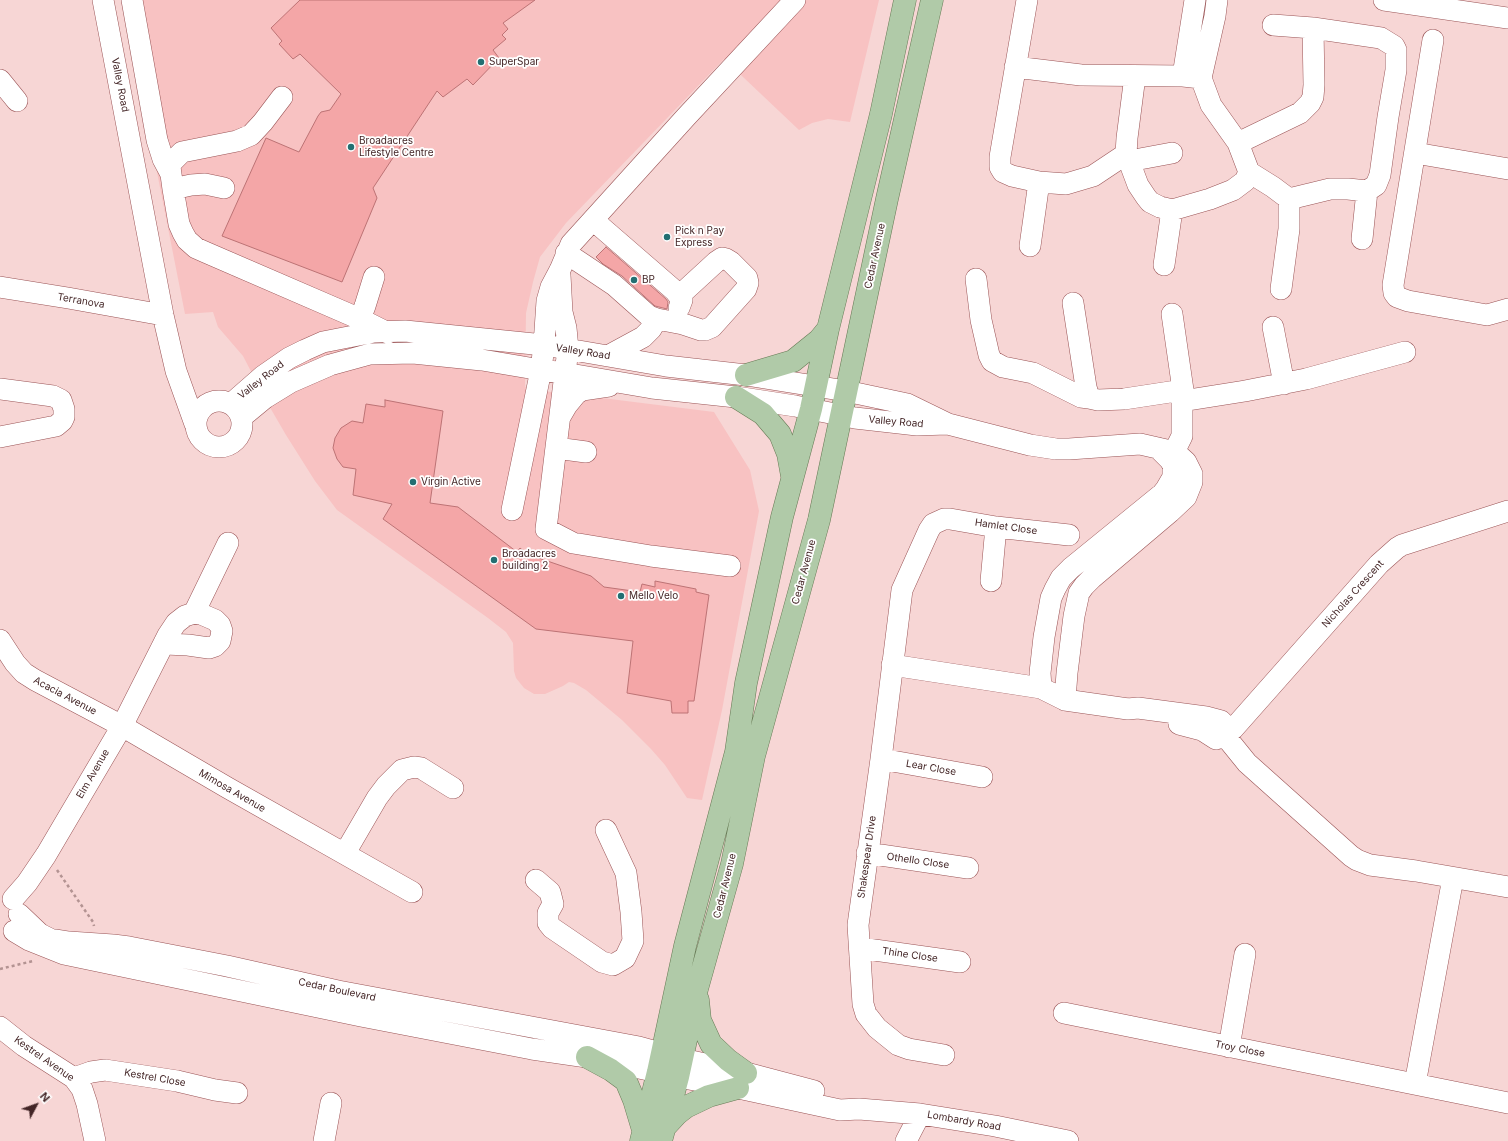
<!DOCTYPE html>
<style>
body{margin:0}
#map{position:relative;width:1508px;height:1141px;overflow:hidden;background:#f7d6d5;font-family:Inter,sans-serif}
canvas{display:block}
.north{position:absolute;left:16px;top:1085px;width:40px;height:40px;-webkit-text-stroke:3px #fff;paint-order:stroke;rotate:49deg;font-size:11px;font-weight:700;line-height:16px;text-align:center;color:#432526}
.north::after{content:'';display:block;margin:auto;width:14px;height:18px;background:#432526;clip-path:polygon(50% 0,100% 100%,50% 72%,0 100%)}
</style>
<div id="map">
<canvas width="1508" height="1141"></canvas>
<div class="north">N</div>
</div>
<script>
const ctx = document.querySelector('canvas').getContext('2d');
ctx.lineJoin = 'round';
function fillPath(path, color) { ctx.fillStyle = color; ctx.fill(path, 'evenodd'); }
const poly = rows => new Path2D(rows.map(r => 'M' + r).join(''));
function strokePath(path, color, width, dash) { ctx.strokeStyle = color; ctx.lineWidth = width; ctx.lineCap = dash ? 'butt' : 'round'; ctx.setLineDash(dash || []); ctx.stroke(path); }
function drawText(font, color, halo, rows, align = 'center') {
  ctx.font = font + ' Inter,sans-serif'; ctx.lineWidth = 3.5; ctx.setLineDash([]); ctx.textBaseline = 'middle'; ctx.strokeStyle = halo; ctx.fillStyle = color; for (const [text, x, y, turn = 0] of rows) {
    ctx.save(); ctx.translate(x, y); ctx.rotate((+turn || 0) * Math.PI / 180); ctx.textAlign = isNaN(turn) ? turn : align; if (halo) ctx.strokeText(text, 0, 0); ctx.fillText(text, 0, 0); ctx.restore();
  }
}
const built = poly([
 [123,0,879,0,850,122,828,119,812,123,799,130,724,59,566,223,540,257,533,282,526,313,525,387,581,398,594,397,714,412,750,470,759,511,722,710,702,800,687,798,665,765,651,749,622,720,586,690,574,683,569,682,563,686,545,694,534,694,524,688,516,678,514,671,513,643,506,632,488,618,337,510,315,481,286,435,268,404,243,356,218,327,213,312,185,314]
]);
const building = poly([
 [300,0,535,0,503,23,508,29,502,35,506,39,493,50,499,58,473,85,467,79,443,97,437,91,373,188,377,198,342,282,222,236,266,138,299,152,318,116,321,112,330,110,341,94,300,54,293,59,279,44,282,41,271,28,300,0],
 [606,247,666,299,668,302,667,309,655,306,622,276,603,264,596,257,606,247],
 [385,400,443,411,430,503,458,507,517,552,520,548,527,554,591,576,604,587,640,592,642,584,655,587,655,581,696,589,696,592,709,595,694,701,688,701,688,713,672,713,671,701,627,693,633,641,536,629,383,519,392,504,353,495,356,469,343,467,337,459,333,448,335,438,341,428,352,421,363,423,366,404,385,407,385,400]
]);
const path = poly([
 [57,870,93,922,94,926],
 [0,969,33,961]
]);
const minor = poly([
 [103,0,163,315,176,371,195,424],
 [132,0,157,140,163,159,171,174],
 [1027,0,1000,157,1000,167,1003,172,1012,176,1039,182,1066,184,1093,176,1126,154],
 [1217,0,1215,16,1201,78,1211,105,1238,143,1249,172,1273,187,1289,199,1289,229,1281,289],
 [1384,0,1508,18],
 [1273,25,1313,28,1381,38,1394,46,1396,50,1396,70,1388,117,1380,175,1376,185,1367,191,1348,189,1330,189,1289,199],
 [1433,40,1393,285,1394,293,1397,297,1408,301,1487,315,1508,309],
 [1015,67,1081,75,1183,76,1201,78],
 [1135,76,1127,138,1126,154,1129,161,1172,153],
 [1183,76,1195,0],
 [0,80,17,101],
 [282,97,263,122,251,135,237,141,182,152,172,162,170,167,173,189,179,224,183,233,187,240,196,248,205,252,360,319,388,333],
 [1238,143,1300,113,1310,103,1313,97,1314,85,1313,28],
 [1415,153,1508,169],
 [1129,161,1138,185,1146,197,1150,202,1160,207,1172,210,1210,199,1233,190,1245,181,1249,172],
 [173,189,191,185,205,184,224,188],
 [593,220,675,291,682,300,679,308],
 [1362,239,1367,191],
 [1030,246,1039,182],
 [566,253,614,285,649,316,657,319,683,324,701,330,705,330,712,327,746,289,748,283,747,278,731,262,726,259,722,258,716,262,679,296],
 [1164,265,1172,210],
 [560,275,562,312,566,328,568,349,546,529,573,543,651,556,730,566],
 [976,279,981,320,989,355,992,361,1003,367,1033,373,1081,397,1089,398],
 [0,287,68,298,163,315],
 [1073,303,1086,387,1089,398,1098,400,1124,399,1183,390],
 [360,319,365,306,374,277],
 [1273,327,1284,384],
 [608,356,643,337,651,329,657,319],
 [0,389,53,396,61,400,64,409,64,417,62,421,56,426,0,437],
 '196 424a23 23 0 1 1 46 0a23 23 0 1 1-46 0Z',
 [1182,401,1245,391,1306,379,1405,352],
 [231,404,263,376,289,358,305,350,323,342,374,332,405,331,544,345,666,366,746,375,846,391,907,404,948,424,1030,445,1056,449,1069,449,1140,444,1175,452,1186,462,1192,474,1192,482,1186,497,1170,512,1092,578,1084,586,1079,593,1074,616,1067,673,1065,700],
 [242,417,265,398,291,382,330,365,370,354,413,353,482,360,541,370,564,373,652,388,736,397,795,406,855,418,917,425,947,424],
 [560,417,567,405,576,394,582,390,609,386],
 [556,448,586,452],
 [1170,460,1182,436,1182,401,1183,390,1172,314],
 [512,510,541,370,544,345,547,301,551,287,560,270,571,244,686,117,795,0],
 [991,581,996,527],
 [194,613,228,543],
 [0,640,15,663,24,673,35,680,122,726,228,788,412,892],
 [892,665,1041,688,1065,700,1128,709,1138,708,1206,717,1221,721,1224,724],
 [1041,688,1040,673,1044,637,1051,598,1055,589,1061,578,1071,568,1162,494,1166,489,1173,477,1173,465,1170,460,1158,448],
 [1179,724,1202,730,1216,739],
 [1233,729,1379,564,1397,548,1402,545,1508,511],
 [1230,742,1247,763,1351,856,1357,860,1370,865,1416,871,1508,887],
 [881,759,982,777],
 [345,853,377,798,386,786,402,770,414,767,421,768,453,788],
 [867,853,968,868],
 [536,880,550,892,553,904,548,913,548,923,552,928,602,962,613,965,625,958,633,941,631,912,626,873,606,830],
 [13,899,27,883,46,855,122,726,168,635,176,623,185,616,194,613,201,614,215,620,220,625,222,631,220,641,215,646,209,648,188,645,165,644],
 [19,914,40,934,50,939,69,942,113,945,129,947,227,966,338,991,639,1047,682,1059,746,1073,814,1091],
 [14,931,29,940,64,954,361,1016,532,1049,587,1057,658,1072,678,1077,738,1088,840,1110,859,1109,920,1114,995,1126,1068,1141],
 [860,948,960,962],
 [1064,1013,1508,1103],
 [0,1027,24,1046,74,1078,82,1089,87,1104,95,1141],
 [1229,1047,1245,954],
 [944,1055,909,1049,898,1045,877,1028,866,1014,863,1004,858,925,881,759,902,590,929,530,933,524,944,519,950,519,996,527,1069,535],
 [74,1078,91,1072,105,1070,177,1081,215,1090,237,1093],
 [1415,1084,1453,878],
 [324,1141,331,1103],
 [906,1141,920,1114]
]);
const major = poly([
 [746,375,793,361,819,340,828,329],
 [736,397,763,414,780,434,788,454,792,476],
 [698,1000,700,1020,711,1044,728,1060,746,1073],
 [587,1057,611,1070,626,1081,634,1100,643,1130],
 [665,1127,677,1114,686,1107,709,1096,738,1088],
 [641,1141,658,1072,685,946,736,752,746,683,782,517,811,409,828,329,881,114,905,0],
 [661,1141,678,1077,697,989,732,864,754,756,819,520,887,199,932,0]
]);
const markers = [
 [481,62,4,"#236f72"],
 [351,147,4,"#236f72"],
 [667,237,4,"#236f72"],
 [634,280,4,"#236f72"],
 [413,482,4,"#236f72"],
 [494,560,4,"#236f72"],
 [621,596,4,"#236f72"]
];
const poiNames = [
 ["SuperSpar",489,62],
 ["Broadacres",359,141],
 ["Lifestyle Centre",359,153],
 ["Pick n Pay",675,231],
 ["Express",675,243],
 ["BP",642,280],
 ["Virgin Active",421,482],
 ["Broadacres",502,554],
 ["building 2",502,566],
 ["Mello Velo",629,596]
];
const streetNames = [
 ["Valley Road",120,85,79],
 ["Cedar Avenue",875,256,-78],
 ["Terranova",81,301,10],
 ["Valley Road",583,352,9],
 ["Valley Road",261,380,-38],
 ["Valley Road",896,422,5],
 ["Hamlet Close",1006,527,8],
 ["Cedar Avenue",804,572,-75],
 ["Nicholas Crescent",1353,594,-48],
 ["Acacia Avenue",65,696,28],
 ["Lear Close",931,768,10],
 ["Elm Avenue",93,774,-60],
 ["Mimosa Avenue",232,791,30],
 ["Shakespear Drive",867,857,-82],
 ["Othello Close",918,861,8],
 ["Cedar Avenue",725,886,-76],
 ["Thine Close",910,955,8],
 ["Cedar Boulevard",337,990,12],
 ["Troy Close",1240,1049,11],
 ["Kestrel Avenue",44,1059,35],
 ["Kestrel Close",155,1078,10],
 ["Lombardy Road",964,1121,10]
];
fillPath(built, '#f8c2c2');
fillPath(building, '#f4a6a7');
strokePath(building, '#bd7375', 1);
strokePath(minor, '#9a5456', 22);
strokePath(major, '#677a55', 23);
strokePath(path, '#b39392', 2.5, [3, 3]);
strokePath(minor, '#fff', 21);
strokePath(major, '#b0caa8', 22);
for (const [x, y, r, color] of markers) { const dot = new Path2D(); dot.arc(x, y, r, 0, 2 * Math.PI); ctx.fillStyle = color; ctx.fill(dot); strokePath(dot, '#fff', 1.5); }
drawText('10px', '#432526', '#fff', poiNames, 'left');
drawText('10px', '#432526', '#fff', streetNames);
</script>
